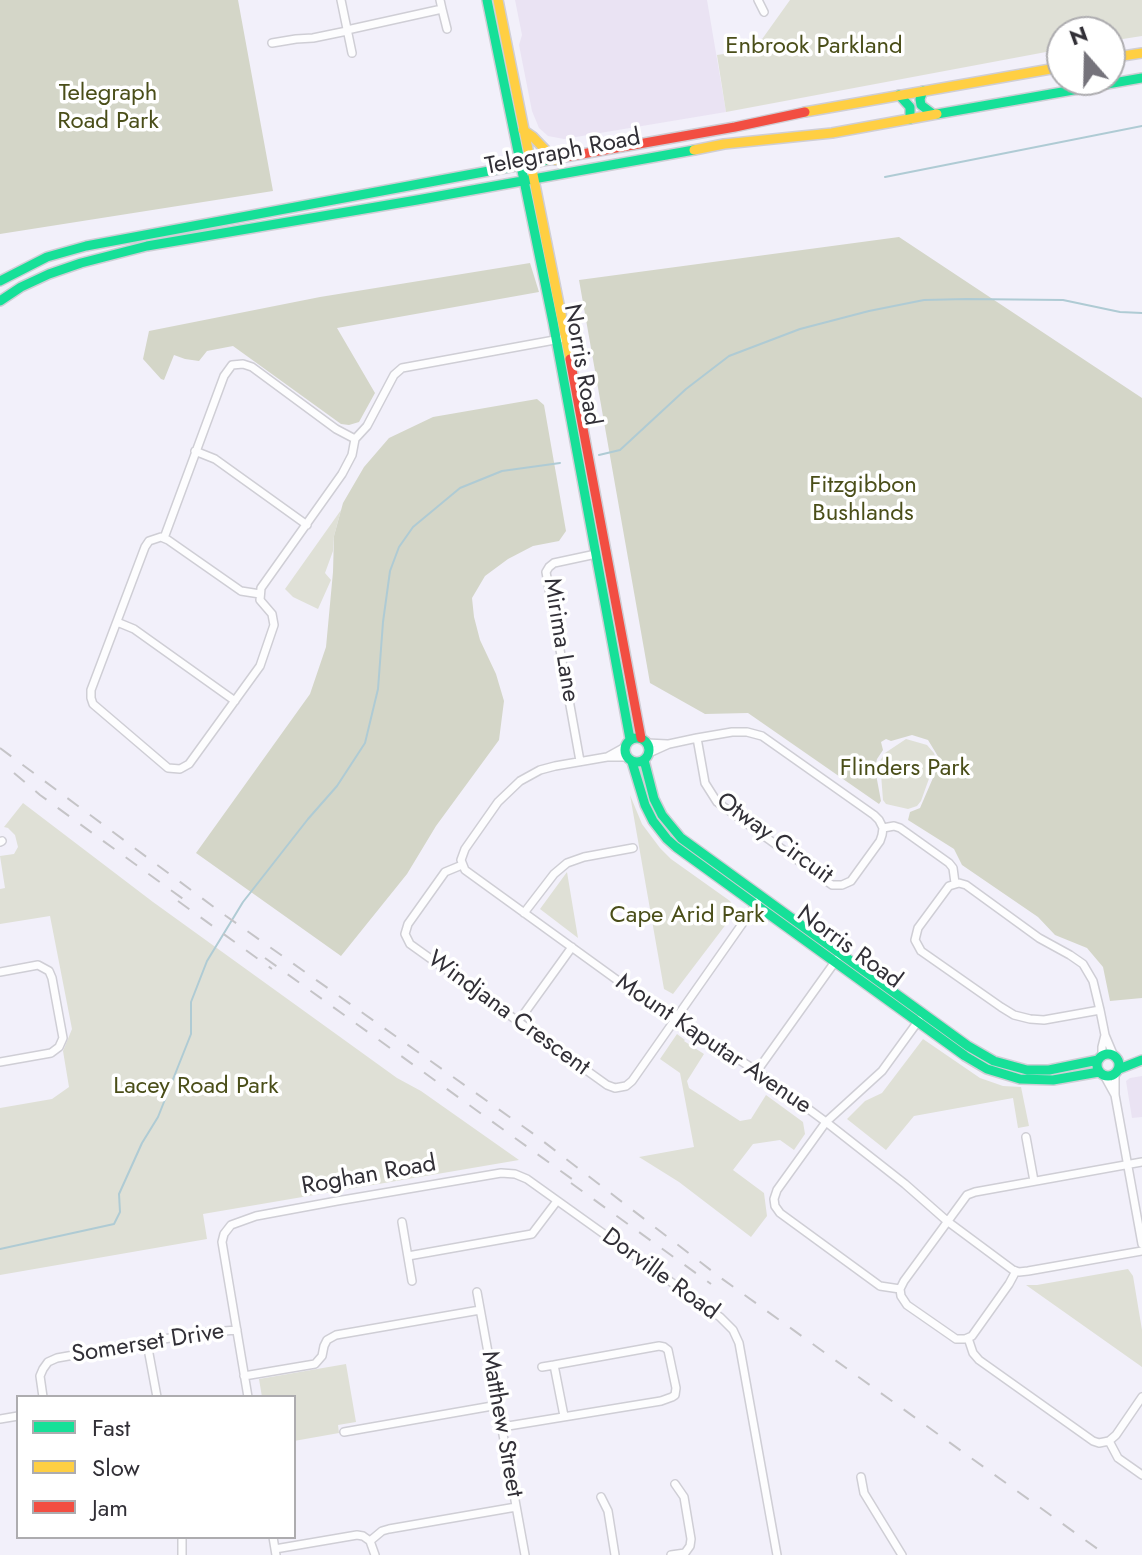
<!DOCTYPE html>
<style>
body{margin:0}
#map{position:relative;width:1142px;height:1555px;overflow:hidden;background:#f2f0fa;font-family:Jost,sans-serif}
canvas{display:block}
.legend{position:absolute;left:16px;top:1395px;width:280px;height:144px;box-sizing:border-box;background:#fff;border:2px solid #adacaf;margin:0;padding:10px 14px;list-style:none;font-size:24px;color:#323037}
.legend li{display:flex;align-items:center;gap:16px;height:40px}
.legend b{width:40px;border:2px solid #adacaf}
.north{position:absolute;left:1046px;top:16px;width:80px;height:80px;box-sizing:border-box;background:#fff;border:2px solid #adacaf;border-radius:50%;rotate:340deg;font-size:22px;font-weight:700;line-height:32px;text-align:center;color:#323037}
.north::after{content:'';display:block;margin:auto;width:28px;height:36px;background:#75737b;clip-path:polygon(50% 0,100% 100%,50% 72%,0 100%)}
</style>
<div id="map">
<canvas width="1142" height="1555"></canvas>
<ul class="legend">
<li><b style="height:10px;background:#16e098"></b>Fast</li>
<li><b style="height:10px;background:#ffcf43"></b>Slow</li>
<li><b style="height:10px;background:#f24e42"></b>Jam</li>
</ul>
<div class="north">N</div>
</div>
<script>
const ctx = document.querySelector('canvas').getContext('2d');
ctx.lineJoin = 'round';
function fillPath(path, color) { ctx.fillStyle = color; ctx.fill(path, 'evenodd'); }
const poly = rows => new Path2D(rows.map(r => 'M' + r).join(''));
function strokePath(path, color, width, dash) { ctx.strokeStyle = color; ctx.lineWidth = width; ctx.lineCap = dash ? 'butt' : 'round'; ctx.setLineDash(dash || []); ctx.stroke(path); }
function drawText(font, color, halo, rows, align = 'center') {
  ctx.font = font + ' Jost,sans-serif'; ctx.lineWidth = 7; ctx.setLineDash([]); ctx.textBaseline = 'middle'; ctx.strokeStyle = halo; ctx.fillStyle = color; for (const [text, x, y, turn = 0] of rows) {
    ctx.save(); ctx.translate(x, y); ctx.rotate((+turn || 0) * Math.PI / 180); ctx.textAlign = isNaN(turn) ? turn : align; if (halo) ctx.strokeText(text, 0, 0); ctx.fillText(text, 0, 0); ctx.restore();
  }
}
const commercial = poly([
 [515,0,707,0,726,112,564,139,548,136,539,128,532,111,519,45,522,35],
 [1142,1076,1142,1117,1132,1118,1126,1081,1130,1078]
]);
const green = poly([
 [790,0,1142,0,1142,36,1110,41,1110,32,1062,32,1062,49,726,112,717,55,755,49],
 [341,510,334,536,333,551,325,573,331,580,318,609,293,597,285,589],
 [906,739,927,745,934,753,936,759,921,801,917,806,908,809,886,804,883,800,880,761,885,753],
 [630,795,642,824,660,848,671,859,730,901,733,906,734,912,730,919,673,994,664,989],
 [23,803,153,902,397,1078,421,1091,519,1160,203,1214,207,1239,0,1275,0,1108,52,1099,69,1087,63,1051,72,1029,50,916,0,924,0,889,5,888,0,856,14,854,18,847,15,835,8,828,4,827],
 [567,872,578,938,540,909],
 [677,1034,685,1040,684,1041,704,1054,687,1081,689,1088,740,1121,751,1119,766,1095,803,1122,805,1134,794,1150,780,1140,753,1144,733,1170,764,1193,767,1216,751,1237,679,1182,639,1157,694,1147,680,1073,660,1059],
 [923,1039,980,1078,1003,1086,1021,1087,1029,1126,1018,1128,1013,1098,914,1116,886,1150,847,1119,865,1101,882,1093],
 [1128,1269,1133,1276,1142,1330,1142,1367,1026,1285,1037,1285],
 [346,1364,356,1422,338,1425,339,1433,294,1441,294,1397,262,1397,259,1379]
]);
const forest = poly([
 [0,0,238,0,273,191,0,234],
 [899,237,1142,398,1142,998,1110,1001,1103,967,1087,948,1055,935,1038,917,962,865,954,849,908,820,910,812,920,808,939,764,939,758,928,740,912,735,891,741,886,739,881,742,883,750,877,759,875,769,881,801,879,804,748,713,705,714,650,683,579,280],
 [530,263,539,292,337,328,375,393,359,422,349,425,341,424,233,346,207,351,199,361,185,359,174,355,164,380,161,379,143,359,149,331,320,297],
 [537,399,544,405,566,531,559,541,533,546,508,559,485,576,472,598,474,617,480,640,496,674,504,701,499,740,436,826,407,874,341,956,196,853,310,694,326,647,333,572,334,536,343,503,364,467,389,438,433,417]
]);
const stream = poly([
 [885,177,1142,126],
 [599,455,620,450,686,389,729,356,800,329,869,311,924,300,966,299,1063,300,1120,312,1142,313],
 [0,1249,114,1224,120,1212,119,1194,142,1143,158,1117,191,1034,191,1002,207,961,243,902,308,819,337,786,365,743,378,689,383,622,390,571,399,547,413,527,460,488,502,471,560,463]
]);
const street = poly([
 [341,0,352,53],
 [758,0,764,12],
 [442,9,447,29],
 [347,30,442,9,440,0],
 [272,43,296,39,313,38,347,31],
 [195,451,215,459,307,525],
 [164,538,224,376,232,365,243,364,252,367,336,429,355,439,367,426,394,375,402,368,560,339],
 [260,594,241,591,168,540,161,537,149,541,145,547,91,690,91,698,93,704,168,768,180,769,189,764,260,666,274,625,272,614,260,600,261,588,342,474,352,455,355,439],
 [117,622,134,629,235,701],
 [647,743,667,744],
 [649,753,669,744,697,738,732,732,747,732,762,736,874,815,879,820,883,828,882,835,880,841,851,881,842,885,832,885,717,802,705,783,697,738],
 [607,757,625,747],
 [627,757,607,757,555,766,540,770,520,781,498,802,465,849,461,860,465,870,653,1006,757,1071,826,1122,905,1184,947,1221,1013,1270,1019,1272,1028,1271,1142,1251],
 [580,761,546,572,549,567,554,563,596,554],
 [883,828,894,826,900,828,949,863,953,868,955,883],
 [0,842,2,841],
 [462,865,445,872,408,924,405,934,410,944,607,1085,615,1088,626,1086,632,1081,761,897],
 [524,913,554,874,567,863,584,857,633,848],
 [0,972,38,965,49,971,52,978,63,1038,59,1047,51,1053,0,1062],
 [1100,1010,1044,1020,1030,1019,1014,1015,1001,1007,921,951,915,940,918,928,949,886,959,883,966,885,1039,938,1070,955,1083,964,1093,981,1100,1010,1105,1035,1113,1054],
 [919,1020,882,1071,826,1122,777,1190,774,1199,775,1206,780,1213,880,1286,900,1289,901,1296,907,1305,956,1339,965,1339,972,1336,1009,1284,1016,1271],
 [518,1022,572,947],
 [1102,1055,1102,1047,1105,1035],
 [757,1071,837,959],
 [1115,1074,1115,1095,1142,1244],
 [1104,1075,1115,1095],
 [1026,1137,1034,1181],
 [402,1222,412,1281],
 [408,1256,532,1234,557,1201],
 [900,1289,904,1281,967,1195,975,1192,1142,1162],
 [477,1292,525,1555],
 [968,1338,973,1353,979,1360,1093,1441,1099,1443,1109,1441],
 [147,1343,157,1397],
 [542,1367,554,1365],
 [244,1376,315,1364,322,1356,324,1346,327,1340,336,1335,480,1310],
 [43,1397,40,1376,43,1369,48,1362,57,1358,198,1333,237,1330],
 [248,1397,222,1242,224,1234,231,1225,256,1216,337,1201,501,1173,515,1174,527,1179,720,1317,733,1330,739,1343,777,1555],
 [0,1419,18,1416],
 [502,1427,661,1401,672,1397,675,1395,676,1388,668,1350,664,1347,659,1346,554,1365,564,1416],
 [344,1432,498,1405],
 [1109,1441,1116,1435,1142,1397],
 [1109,1441,1118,1458,1142,1475],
 [861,1477,864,1493,902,1555],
 [601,1497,608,1511,615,1555],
 [182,1537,182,1555],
 [273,1537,276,1555],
 [370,1541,382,1531,389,1529,516,1507],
 [370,1541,375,1555],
 [275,1549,357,1535,363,1536,370,1541],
 [671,1555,685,1553,690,1546,691,1539,684,1497,675,1484]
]);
const fast = poly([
 [487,0,553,322,630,739],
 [923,91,920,99,921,105,933,114],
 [899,95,910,107,910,119],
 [937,114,1142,78],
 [0,281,47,257,86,246,548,160],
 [0,301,21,287,49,274,81,263,147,246,417,200,694,150],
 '625 750a12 12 0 1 1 24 0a12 12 0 1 1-24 0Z',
 [644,760,654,799,662,815,681,838,968,1046,994,1061,1027,1070,1049,1070,1098,1060],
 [632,762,645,805,653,821,667,839,676,847,965,1056,987,1069,1020,1079,1053,1080,1099,1072],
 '1097 1065a11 11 0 1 1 22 0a11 11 0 1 1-22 0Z',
 [1119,1069,1142,1060]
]);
const slow = poly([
 [498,0,570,359],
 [1110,58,1142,53],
 [805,112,1062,67],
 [523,130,533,137,555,160],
 [694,150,724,144,832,133,937,114]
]);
const jam = poly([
 [548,160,735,127,805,112],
 [570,359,641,738]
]);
const rail = poly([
 [0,748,226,916,535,1135,721,1278,1106,1555],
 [14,773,40,795,190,904],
 [178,901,272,969],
 [265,958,583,1187],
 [571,1183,711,1284]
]);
const parkNames = [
 ["Enbrook Parkland",814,47],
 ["Telegraph",108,94],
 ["Road Park",108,122],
 ["Fitzgibbon",863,486],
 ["Bushlands",863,514],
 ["Flinders Park",905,769],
 ["Cape Arid Park",687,916],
 ["Lacey Road Park",196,1087]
];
const streetNames = [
 ["Telegraph Road",563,153,-11],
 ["Norris Road",581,365,80],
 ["Mirima Lane",560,640,81],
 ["Otway Circuit",774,839,36],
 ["Norris Road",849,948,36],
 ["Windjana Crescent",508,1014,36],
 ["Mount Kaputar Avenue",713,1045,34],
 ["Roghan Road",369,1176,-10],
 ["Dorville Road",660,1275,36],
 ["Somerset Drive",148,1344,-9],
 ["Matthew Street",501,1424,80]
];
fillPath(commercial, '#eae3f3');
fillPath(green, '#dfe0d6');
fillPath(forest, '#d4d6c8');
strokePath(stream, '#afcbd4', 2);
strokePath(street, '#cfced5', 10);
strokePath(fast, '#cfced5', 12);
strokePath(slow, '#cfced5', 12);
strokePath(jam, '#cfced5', 12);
strokePath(street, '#fdfdfe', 7);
strokePath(fast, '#16e098', 9);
strokePath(slow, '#ffcf43', 9);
strokePath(jam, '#f24e42', 9);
strokePath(rail, '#c5c4c7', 2, [14, 14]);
drawText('24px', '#4a4e19', '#fff', parkNames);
drawText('24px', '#323037', '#fff', streetNames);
</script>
